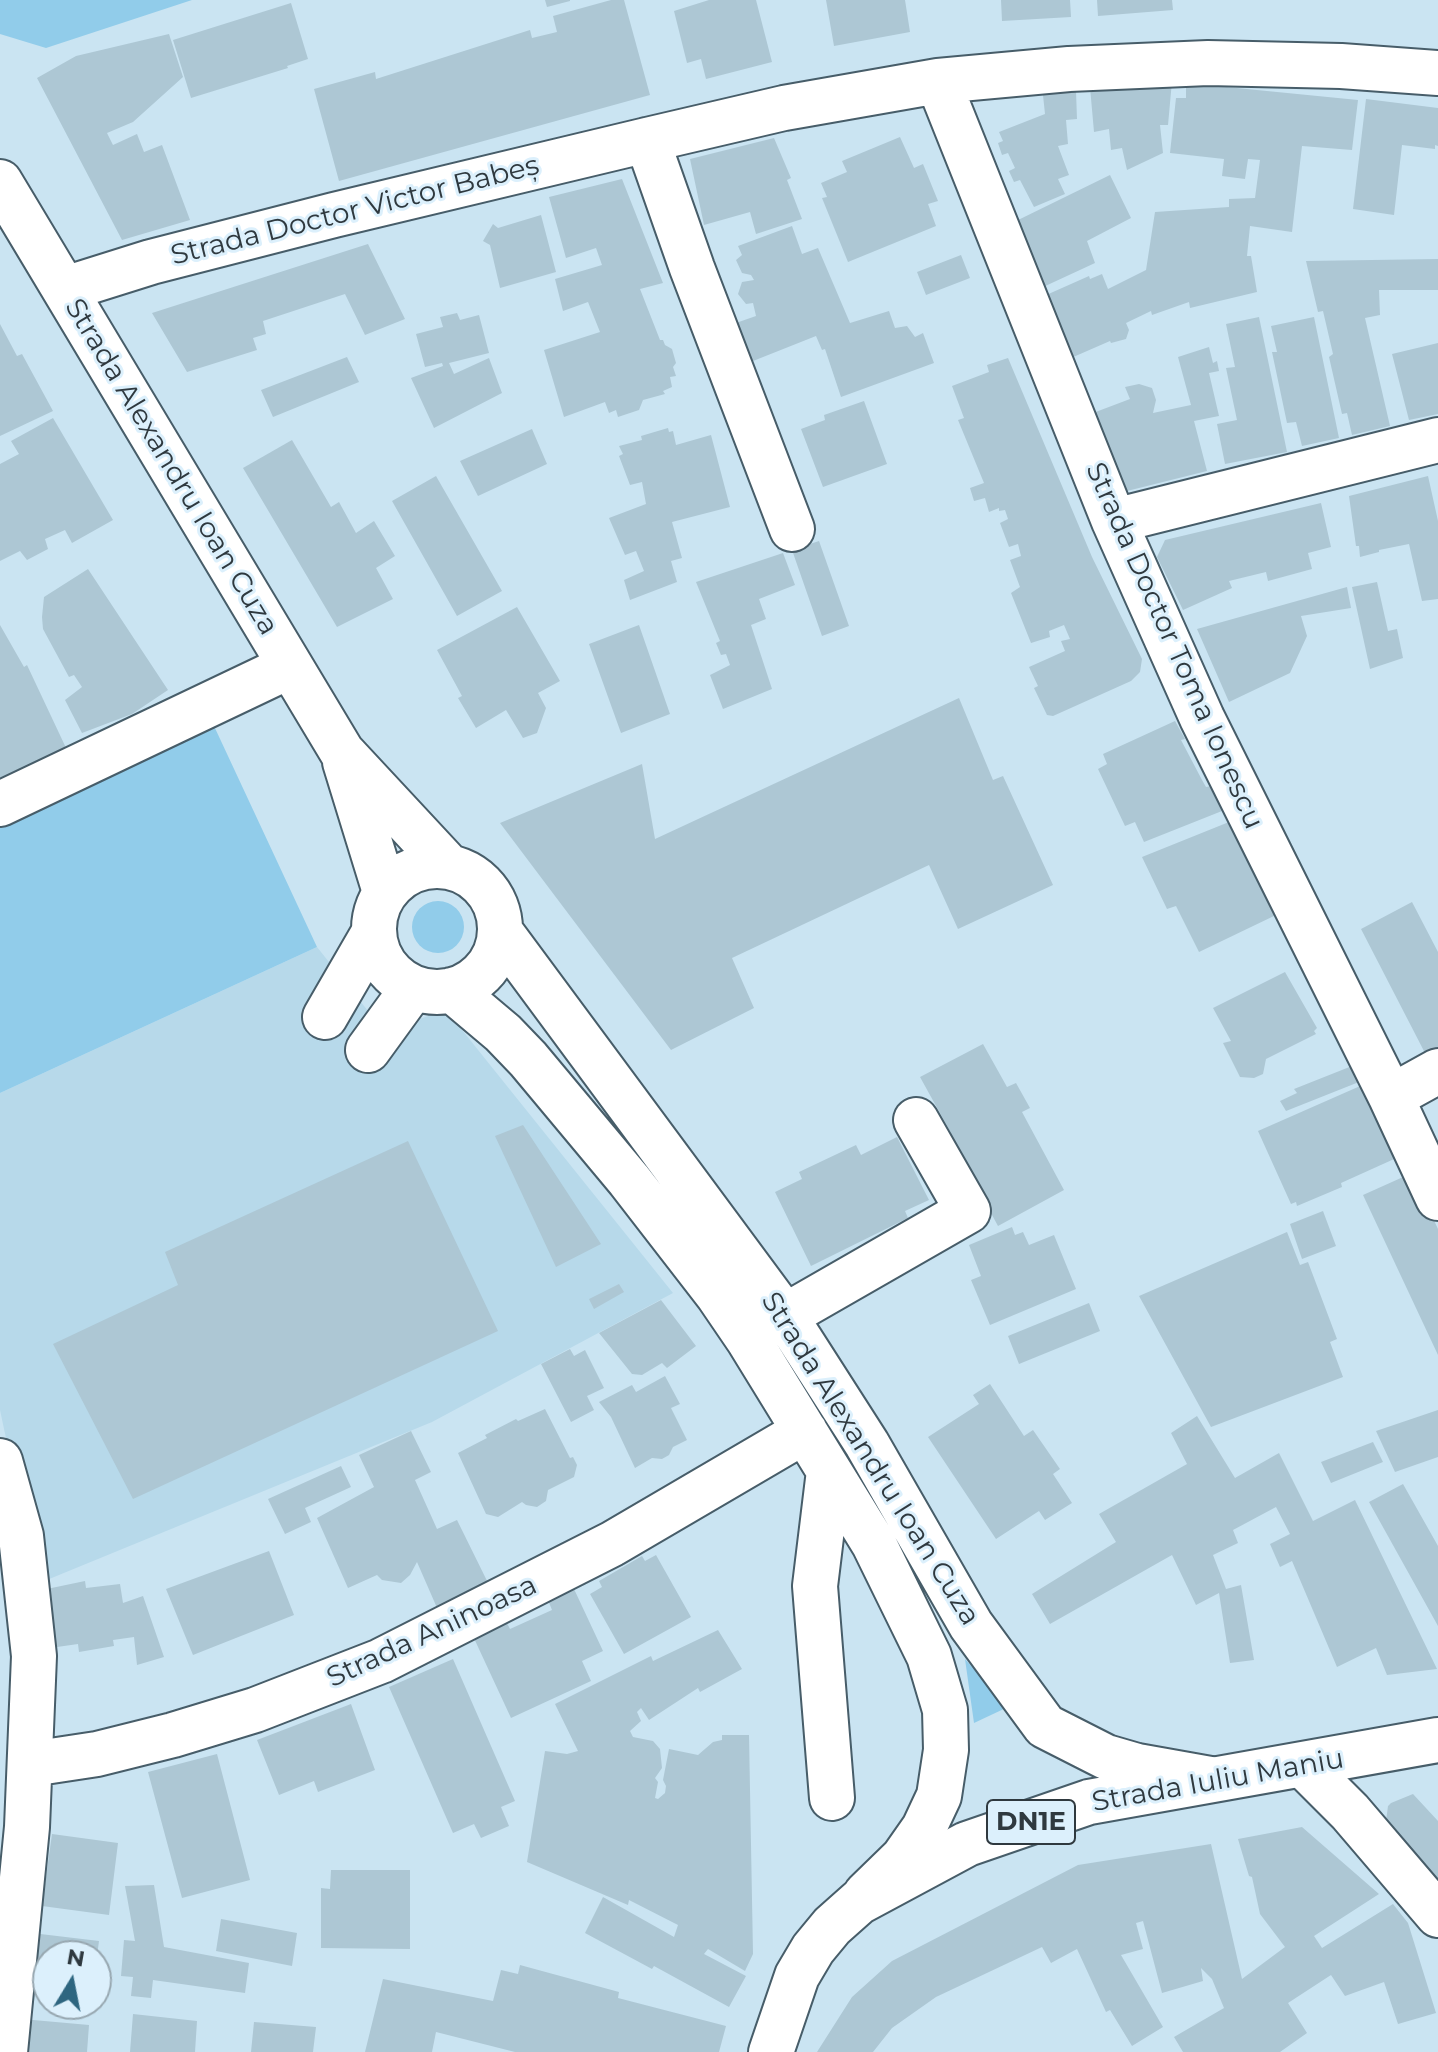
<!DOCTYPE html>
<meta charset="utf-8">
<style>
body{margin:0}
#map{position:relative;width:1438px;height:2052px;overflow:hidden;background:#cae4f2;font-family:Montserrat,sans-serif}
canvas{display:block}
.north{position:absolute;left:32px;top:1940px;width:80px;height:80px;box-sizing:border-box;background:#dcf0fc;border:2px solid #97a7b0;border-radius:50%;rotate:10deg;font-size:22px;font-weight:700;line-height:32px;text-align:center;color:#2f393f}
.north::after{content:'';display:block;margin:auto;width:28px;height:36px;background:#2e6680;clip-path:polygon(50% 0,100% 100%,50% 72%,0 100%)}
</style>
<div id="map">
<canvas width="1438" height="2052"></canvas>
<div class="north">N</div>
</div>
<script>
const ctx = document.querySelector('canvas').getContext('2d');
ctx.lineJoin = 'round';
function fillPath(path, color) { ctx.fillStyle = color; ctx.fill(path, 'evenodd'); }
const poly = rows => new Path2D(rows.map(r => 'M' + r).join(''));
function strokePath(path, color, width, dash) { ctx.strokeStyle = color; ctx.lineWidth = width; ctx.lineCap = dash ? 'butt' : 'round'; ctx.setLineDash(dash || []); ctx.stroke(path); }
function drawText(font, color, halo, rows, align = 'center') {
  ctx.font = font + ' Montserrat,sans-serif'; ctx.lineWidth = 6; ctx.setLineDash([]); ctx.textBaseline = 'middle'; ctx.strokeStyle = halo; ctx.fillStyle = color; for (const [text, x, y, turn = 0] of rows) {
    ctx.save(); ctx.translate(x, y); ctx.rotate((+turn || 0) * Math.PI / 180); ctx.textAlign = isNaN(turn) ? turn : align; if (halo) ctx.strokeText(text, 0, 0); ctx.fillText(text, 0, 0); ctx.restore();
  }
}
const built = poly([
 [317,947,384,1031,446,1010,673,1293,432,1422,37,1584,0,1410,0,1093]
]);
const green = poly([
 [0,0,192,0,46,48,0,34],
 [214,726,317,947,0,1093,0,825],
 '412 927a26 26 0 1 1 52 0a26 26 0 1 1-52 0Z',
 [965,1659,1008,1707,974,1723]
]);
const building = poly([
 [545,0,570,0,570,1,547,7],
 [611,0,624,0,650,95,339,181,314,89,375,72,376,79,530,30,532,38,557,32,553,16],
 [709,0,756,0,772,62,706,79,701,59,687,63,674,11],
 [826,0,905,0,910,32,834,46],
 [1001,0,1070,0,1071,17,1002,21],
 [1097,0,1172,0,1173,10,1098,16],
 [291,3,308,59,287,66,288,68,191,98,173,40],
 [169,34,183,77,133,122,107,133,113,145,137,134,144,152,162,145,190,220,122,240,37,78,76,56],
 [1172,81,1168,125,1160,125,1163,153,1127,170,1122,148,1111,150,1109,129,1094,132,1090,87],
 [1186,83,1358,100,1352,150,1302,146,1292,232,1250,226,1247,256,1251,256,1257,292,1190,308,1189,302,1152,315,1151,311,1126,323,1129,330,1126,339,1111,343,1110,341,1071,358,1044,296,1089,276,1090,279,1102,274,1108,289,1146,270,1155,212,1229,207,1229,199,1255,198,1260,160,1248,159,1245,179,1222,176,1224,159,1170,153,1176,98,1186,98],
 [1076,91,1077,119,1066,120,1068,144,1058,146,1069,175,1058,179,1065,194,1034,207,1020,180,1014,182,1009,171,1015,168,1008,153,1002,155,998,143,1003,141,999,132,1045,114,1043,95],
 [1366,99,1438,108,1438,146,1435,145,1435,149,1402,145,1394,215,1353,209],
 [900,137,914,168,923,164,938,201,928,204,936,226,848,262,822,198,827,197,821,183,847,172,842,161],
 [774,138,791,178,787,180,802,219,756,234,750,212,704,225,690,159],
 [1110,175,1131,218,1087,241,1095,263,1041,288,1014,222],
 [622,179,663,283,640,289,660,340,663,340,665,345,672,349,676,363,673,367,676,376,670,377,672,387,663,391,665,394,643,400,639,410,618,417,616,410,609,413,605,402,564,417,544,350,600,332,588,302,563,311,555,279,602,265,596,248,566,258,549,197],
 [541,215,556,272,500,288,490,245,483,241,493,224,498,228],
 [792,226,802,254,818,248,850,323,889,311,895,328,907,326,915,337,923,333,934,363,841,397,825,349,822,350,816,336,748,363,733,324,756,316,753,303,746,304,738,294,742,282,754,280,751,275,742,273,736,260,742,255,738,246],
 [368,244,405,319,365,335,345,294,263,321,266,334,253,338,257,350,187,372,152,313],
 [961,255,970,278,926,295,917,272],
 [1438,259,1438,290,1379,290,1380,315,1365,318,1390,426,1352,435,1347,413,1342,414,1329,357,1333,354,1323,311,1318,312,1306,261],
 [457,313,460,320,479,315,489,353,449,363,454,374,489,358,502,393,434,428,411,378,443,366,442,363,425,367,416,334,443,327,440,317],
 [1259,317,1287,452,1225,464,1217,424,1237,420,1226,368,1235,367,1226,324],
 [1314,317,1339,438,1302,446,1296,422,1287,423,1272,352,1277,352,1271,326],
 [0,324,17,356,22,354,53,411,0,436],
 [1438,343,1438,414,1409,420,1392,354],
 [1209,347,1213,363,1217,361,1219,371,1209,373,1219,416,1194,421,1207,471,1127,491,1093,413,1130,399,1125,387,1139,384,1152,388,1156,400,1153,413,1191,405,1178,357],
 [347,357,359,382,273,417,261,390],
 [1008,358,1092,557,1142,659,1140,672,1131,681,1053,716,1047,715,1034,688,1038,686,1029,667,1065,651,1061,641,1070,639,1064,625,1049,631,1050,637,1031,643,1011,593,1020,587,1010,560,1021,556,1018,544,1009,547,1000,523,1008,519,1005,510,999,511,999,508,989,512,985,498,974,501,970,488,984,483,958,420,964,418,952,386,989,372,987,365],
 [864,401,887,464,823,487,801,429,825,420,824,415],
 [53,418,113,520,72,543,65,530,45,539,48,549,27,560,20,551,0,561,0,464,19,454,11,441],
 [668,428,669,432,673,431,676,445,711,435,730,507,672,522,682,558,671,561,677,582,630,600,624,580,644,571,636,551,625,555,609,518,646,504,642,482,630,485,619,456,623,454,619,446,642,440,641,436],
 [532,429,547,464,478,496,460,461],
 [292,440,331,507,339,502,356,533,374,521,395,556,376,568,393,599,337,627,243,468],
 [436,476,502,591,457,616,392,501],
 [1428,476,1438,521,1438,599,1422,601,1409,544,1379,550,1379,552,1360,557,1359,546,1356,546,1349,496],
 [1321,503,1331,547,1308,553,1312,569,1268,581,1266,572,1229,581,1232,588,1183,610,1157,557,1165,540],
 [819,541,849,626,822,636,792,550],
 [783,553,795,585,759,599,766,619,751,625,772,689,723,709,710,675,730,665,726,654,721,655,716,643,720,641,696,582],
 [88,569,168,690,132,714,82,733,65,700,82,687,74,675,69,677,43,629,42,617,44,597],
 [1377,582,1388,631,1397,629,1403,658,1370,669,1352,587],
 [1347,587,1351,608,1301,616,1307,636,1290,673,1229,702,1197,629],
 [517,607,560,681,538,693,546,708,537,733,523,738,506,710,476,728,458,698,462,696,437,650],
 [0,625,24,667,27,665,67,750,0,778],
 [639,625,670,714,621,733,589,644],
 [959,698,993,780,1003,776,1053,885,958,929,929,865,732,958,754,1008,671,1050,500,823,642,764,655,839],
 [1175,721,1185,739,1181,740,1202,780,1206,787,1212,786,1222,811,1144,842,1135,822,1125,826,1098,769,1107,764,1103,754],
 [1229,822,1276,915,1199,952,1176,906,1167,909,1142,857],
 [1412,902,1438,952,1438,1047,1425,1053,1361,929],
 [1285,972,1317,1028,1314,1031,1316,1034,1266,1059,1263,1074,1254,1078,1240,1077,1223,1043,1231,1041,1213,1008],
 [983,1044,1007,1087,1016,1083,1030,1108,1022,1112,1064,1190,998,1226,966,1167,936,1141,951,1133,920,1077],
 [1352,1066,1359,1082,1286,1111,1280,1101,1297,1093,1294,1089],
 [1367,1083,1403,1155,1341,1183,1342,1187,1297,1206,1296,1202,1291,1204,1258,1131],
 [523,1125,601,1244,556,1267,495,1136],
 [897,1137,929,1200,905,1211,908,1218,811,1266,775,1192,802,1179,799,1172,856,1145,861,1155],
 [408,1141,498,1331,133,1499,53,1344,178,1285,165,1252],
 [1412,1173,1438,1229,1438,1355,1363,1195],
 [1323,1211,1336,1246,1302,1259,1290,1224],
 [1012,1227,1015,1235,1023,1232,1029,1245,1054,1235,1076,1289,990,1325,971,1280,981,1276,969,1245],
 [1287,1232,1300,1265,1308,1262,1337,1339,1330,1342,1343,1377,1211,1427,1139,1296],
 [619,1284,624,1292,594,1309,589,1299],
 [661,1300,696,1346,667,1368,662,1363,642,1375,632,1374,599,1333],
 [1089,1303,1100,1331,1019,1364,1008,1336],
 [570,1349,574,1356,585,1350,604,1388,587,1396,594,1410,571,1422,541,1364],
 [665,1376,680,1404,671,1408,687,1440,673,1447,669,1455,662,1459,652,1458,635,1468,611,1417,599,1402,632,1385,636,1392],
 [990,1384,1024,1436,1033,1430,1060,1469,1053,1474,1072,1503,1045,1520,1039,1511,996,1539,928,1437,979,1404,973,1395],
 [545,1409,570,1458,573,1457,577,1465,574,1477,548,1490,546,1501,537,1507,526,1505,522,1502,498,1517,486,1514,458,1453,487,1438,485,1435,516,1419,518,1421],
 [1438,1410,1438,1457,1395,1472,1376,1431],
 [1197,1416,1235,1478,1279,1453,1313,1521,1355,1500,1437,1669,1387,1675,1376,1648,1337,1667,1292,1561,1280,1567,1270,1544,1290,1534,1276,1507,1233,1530,1238,1543,1213,1555,1226,1589,1241,1585,1254,1660,1230,1663,1219,1593,1196,1605,1172,1555,1050,1624,1032,1594,1116,1542,1099,1514,1187,1464,1171,1433],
 [411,1431,431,1472,415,1480,437,1529,457,1520,492,1591,441,1617,417,1562,410,1575,401,1583,382,1580,377,1575,348,1588,317,1518,374,1487,359,1455],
 [1373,1442,1383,1462,1331,1483,1321,1462],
 [341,1466,351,1487,305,1508,311,1522,285,1534,268,1499],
 [1403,1484,1438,1546,1438,1626,1369,1502],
 [269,1551,294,1615,193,1655,166,1589],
 [656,1555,691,1617,624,1654,590,1594,602,1587,599,1581,642,1556,645,1561],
 [85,1581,86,1588,120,1584,123,1603,143,1596,164,1657,137,1665,134,1637,113,1640,114,1646,79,1652,78,1644,50,1648,42,1590],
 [574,1589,603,1651,582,1661,591,1681,511,1718,472,1634,505,1619,510,1629,552,1610,548,1600],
 [718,1630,742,1669,700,1692,698,1688,649,1720,641,1708,637,1712,641,1721,630,1731,633,1737,653,1741,660,1749,662,1768,655,1778,658,1782,655,1798,658,1799,665,1793,666,1786,663,1780,669,1749,698,1755,713,1742,722,1740,722,1735,749,1735,753,1954,745,1971,708,1949,704,1954,746,1976,729,2007,654,1966,652,1969,585,1933,603,1897,674,1937,678,1925,629,1900,628,1905,527,1862,545,1751,567,1754,578,1751,555,1704,651,1656,653,1661],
 [453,1659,515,1801,501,1807,509,1826,481,1838,474,1824,453,1833,389,1687],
 [351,1704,375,1770,318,1792,314,1781,279,1795,257,1740],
 [217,1754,250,1880,182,1898,148,1772],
 [1413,1794,1438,1821,1438,1882,1386,1821,1388,1806,1391,1803],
 [1302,1827,1379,1894,1314,1936,1322,1948,1393,1904,1408,1923,1436,2013,1398,2024,1384,1982,1345,1996,1331,1975,1288,2003,1307,2033,1280,2052,1183,2052,1174,2037,1224,2008,1212,1979,1201,1968,1203,1981,1162,1993,1143,1921,1136,1923,1143,1949,1121,1955,1163,2027,1132,2046,1110,2010,1106,2012,1077,1949,1051,1963,1042,1947,936,1997,892,2028,873,2052,817,2052,852,1997,892,1961,1078,1865,1211,1844,1242,1979,1285,1947,1260,1914,1252,1877,1249,1876,1238,1839],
 [52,1834,118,1843,109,1915,42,1906],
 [331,1870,410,1870,410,1949,321,1948,321,1888,330,1889],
 [154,1885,164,1947,249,1963,245,1993,153,1980,151,1998,131,1996,133,1977,121,1976,124,1940,135,1941,125,1886],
 [221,1919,297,1933,292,1966,216,1951],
 [32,1933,99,1941,97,1956,48,1956,48,1981,27,1979],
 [520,1965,619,1992,618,1998,726,2026,719,2052,515,2052,436,2032,432,2052,365,2052,383,1979,493,2001,501,1970,518,1974],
 [133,2014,197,2021,195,2052,130,2052],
 [22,2019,89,2025,87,2052,20,2052],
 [254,2022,316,2027,313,2052,251,2052]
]);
const minor = poly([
 [938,81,1114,521,1202,718,1391,1097,1438,1198],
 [647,140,692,268,792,529],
 [0,182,342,752,449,867],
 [65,289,151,262,334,215,647,140,784,108,938,81,1069,69,1208,63,1341,66,1438,73],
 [1114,521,1438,440],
 [345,762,385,892],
 [0,804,290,666],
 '374 929a63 63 0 1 1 126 0a63 63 0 1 1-126 0Z',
 [500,931,785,1316,867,1444,971,1625,1045,1726,1106,1757,1137,1766,1210,1779],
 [452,990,503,1033,528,1059,629,1180,718,1295,748,1339,874,1544,929,1656,945,1710,946,1750,939,1796,924,1828,903,1858,866,1894],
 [325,1017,373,934],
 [368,1050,413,988],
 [1391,1097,1438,1071],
 [785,1316,968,1211,916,1120],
 [0,1461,21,1536,34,1656,27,1827,5,2052],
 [829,1471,815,1586,832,1798],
 [31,1764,97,1754,173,1735,255,1710,381,1661,612,1544,805,1431],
 [1303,1765,1350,1812,1438,1915]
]);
const major = poly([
 [771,2052,797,1976,813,1949,832,1926,859,1902,967,1844,1089,1802,1438,1740]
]);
const shields = [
 [1031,1822,88]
];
const shieldNames = [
 ["DN1E",1031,1822]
];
const streetNames = [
 ["Strada Doctor Victor Babeș",355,211,-14],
 ["Strada Alexandru Ioan Cuza",171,467,59],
 ["Strada Doctor Toma Ionescu",1174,646,66],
 ["Strada Alexandru Ioan Cuza",870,1459,58],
 ["Strada Aninoasa",432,1632,-25],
 ["Strada Iuliu Maniu",1218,1781,-10]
];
fillPath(built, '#b7d9ea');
fillPath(green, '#91ccea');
fillPath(building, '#adc7d4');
strokePath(minor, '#475d69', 48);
strokePath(major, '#475d69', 48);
strokePath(minor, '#fff', 44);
strokePath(major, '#fff', 44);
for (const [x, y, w] of shields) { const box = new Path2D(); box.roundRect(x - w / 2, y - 22, w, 44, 6); ctx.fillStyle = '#dcf0fc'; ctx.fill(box); strokePath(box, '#2f393f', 2); }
drawText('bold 26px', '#2f393f', null, shieldNames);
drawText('28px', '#2f393f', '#dcf0fc', streetNames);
</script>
